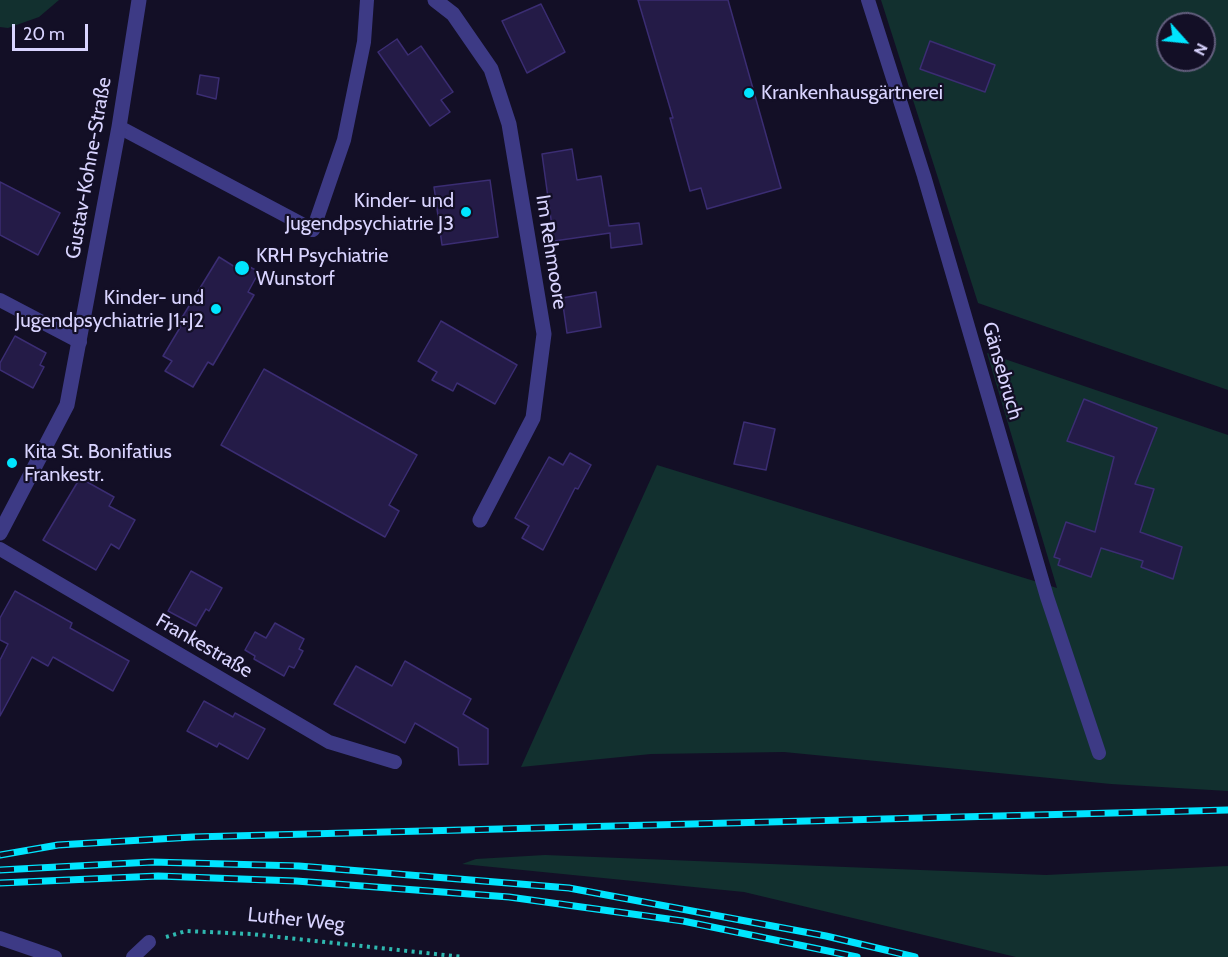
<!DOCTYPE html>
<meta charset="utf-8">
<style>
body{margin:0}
#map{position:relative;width:1228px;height:957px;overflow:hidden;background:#130f26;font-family:Cabin,sans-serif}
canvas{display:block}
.north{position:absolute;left:1156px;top:12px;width:60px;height:60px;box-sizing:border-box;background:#130f26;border:2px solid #625e7d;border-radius:50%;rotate:117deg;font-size:16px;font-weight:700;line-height:24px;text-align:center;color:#d9d4ff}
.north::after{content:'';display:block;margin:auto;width:21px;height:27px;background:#00e5ff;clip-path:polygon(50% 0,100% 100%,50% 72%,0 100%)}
.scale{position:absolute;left:12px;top:24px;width:76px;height:27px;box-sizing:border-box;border:3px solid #d9d4ff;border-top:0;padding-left:8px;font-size:18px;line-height:21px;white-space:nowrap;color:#d9d4ff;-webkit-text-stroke:4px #130f26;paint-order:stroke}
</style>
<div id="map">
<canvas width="1228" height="957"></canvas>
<div class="north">N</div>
<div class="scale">20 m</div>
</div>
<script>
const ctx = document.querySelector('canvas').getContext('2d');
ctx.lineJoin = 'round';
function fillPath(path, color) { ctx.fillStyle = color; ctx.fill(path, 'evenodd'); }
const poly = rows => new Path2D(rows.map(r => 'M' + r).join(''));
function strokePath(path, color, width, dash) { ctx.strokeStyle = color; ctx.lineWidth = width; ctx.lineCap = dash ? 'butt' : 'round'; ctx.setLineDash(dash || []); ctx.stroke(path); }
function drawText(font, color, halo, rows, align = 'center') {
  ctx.font = font + ' Cabin,sans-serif'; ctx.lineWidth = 4.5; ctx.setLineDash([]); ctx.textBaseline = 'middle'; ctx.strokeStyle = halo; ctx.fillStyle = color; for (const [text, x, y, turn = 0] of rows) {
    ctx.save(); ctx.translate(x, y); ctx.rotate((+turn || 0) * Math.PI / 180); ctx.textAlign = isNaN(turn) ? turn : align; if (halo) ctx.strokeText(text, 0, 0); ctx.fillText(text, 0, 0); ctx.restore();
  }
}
const green = poly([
 [0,0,59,0,39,17,8,28,0,27],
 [881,0,1228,0,1228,390,978,303],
 [1168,24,1204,24,1204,60,1168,60],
 [987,353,1228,435,1228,791,1111,784,784,752,651,754,521,767,657,465,1057,588],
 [545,855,1046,875,1228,866,1228,957,1016,957,744,892,462,864,476,859]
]);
const building = poly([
 [638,0,728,0,781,188,707,209,701,188,690,191,670,118,673,118,638,0],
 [541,4,565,52,527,73,502,21,541,4],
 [397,39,408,55,421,46,453,92,441,100,450,112,430,126,378,52,397,39],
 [930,41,995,65,985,92,920,69,930,41],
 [200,75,219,78,216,99,197,94,200,75],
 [572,149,577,180,601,176,609,226,639,223,642,244,611,248,610,233,554,241,542,154,572,149],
 [490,180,498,237,442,245,434,187,490,180],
 [0,182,60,213,38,255,0,235,0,182],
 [219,257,235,267,239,261,259,272,248,292,254,295,213,365,208,362,193,387,165,371,172,361,163,356,181,326,178,324,219,257],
 [596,292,601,327,567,333,562,298,596,292],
 [441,321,517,365,495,404,457,383,453,391,432,380,437,372,418,361,441,321],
 [15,336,46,353,40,365,44,367,33,388,0,370,0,363,15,336],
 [264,369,417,455,389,505,399,511,385,537,221,445,264,369],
 [1084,399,1157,428,1135,484,1154,489,1140,532,1182,547,1173,579,1141,567,1143,561,1101,548,1091,577,1058,565,1060,559,1054,557,1066,522,1095,532,1114,457,1067,441,1084,399],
 [744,422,775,429,766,470,734,464,744,422],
 [570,453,591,465,578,489,575,488,543,550,522,538,529,526,515,518,549,457,563,465,570,453],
 [80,478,114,497,109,506,135,520,119,549,111,544,96,570,43,540,80,478],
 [191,571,222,588,209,611,206,609,196,626,168,611,191,571],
 [15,591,72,623,70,628,129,661,113,691,53,657,48,666,32,657,0,716,0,660,8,644,0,640,0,618,15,591],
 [275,623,304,639,299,649,303,651,294,668,289,666,284,676,254,659,255,656,245,650,255,632,266,638,275,623],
 [405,661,471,699,463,714,488,729,488,764,459,765,458,748,415,723,405,743,334,704,356,666,392,686,405,661],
 [204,701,233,717,235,713,265,729,248,759,219,743,217,747,187,731,204,701]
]);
const path = poly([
 [166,937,186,931,251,934,463,957]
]);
const service = poly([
 [868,0,924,176,1047,597,1099,753],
 [119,127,313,230,344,140,364,42,367,0],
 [0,300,80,342],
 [0,549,329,742,395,762],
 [0,938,55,957],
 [133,957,149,942]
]);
const minor = poly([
 [435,0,453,14,491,69,509,124,544,334,533,418,480,520],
 [0,533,67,405,119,127,139,0]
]);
const rail = poly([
 [0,855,58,845,193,837,1228,810],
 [0,870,152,862,299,866,569,888,826,936,915,957],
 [0,883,158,876,296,881,509,897,683,921,857,957]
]);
const markers = [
 [749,93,6,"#00e5ff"],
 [466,212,6,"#00e5ff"],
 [242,268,8,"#00e5ff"],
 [216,309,6,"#00e5ff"],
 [12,463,6,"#00e5ff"]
];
const poiNames = [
 ["Krankenhausgärtnerei",761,93],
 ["Kinder- und",454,201,"right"],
 ["Jugendpsychiatrie J3",454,224,"right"],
 ["KRH Psychiatrie",256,256],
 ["Wunstorf",256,279],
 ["Kinder- und",204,298,"right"],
 ["Jugendpsychiatrie J1+J2",204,321,"right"],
 ["Kita St. Bonifatius",24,452],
 ["Frankestr.",24,475]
];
const streetNames = [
 ["Gustav-Kohne-Straße",89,168,-80],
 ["Im Rehmoore",551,252,81],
 ["Gänsebruch",1002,371,74],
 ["Frankestraße",204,646,30],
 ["Luther Weg",296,920,6]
];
fillPath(green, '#12302f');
fillPath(building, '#241b47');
strokePath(building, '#3b2d73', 1.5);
strokePath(path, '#2fb8b0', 4, [3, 4.5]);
strokePath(service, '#3d3a85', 14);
strokePath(minor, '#3d3a85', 15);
strokePath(rail, '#00e5ff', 7);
strokePath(rail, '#130f26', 4.5, [14]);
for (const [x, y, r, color] of markers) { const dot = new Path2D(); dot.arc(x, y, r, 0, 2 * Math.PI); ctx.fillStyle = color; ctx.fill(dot); strokePath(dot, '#130f26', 2); }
drawText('20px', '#d9d4ff', '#130f26', poiNames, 'left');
drawText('20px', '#d9d4ff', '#130f26', streetNames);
</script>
